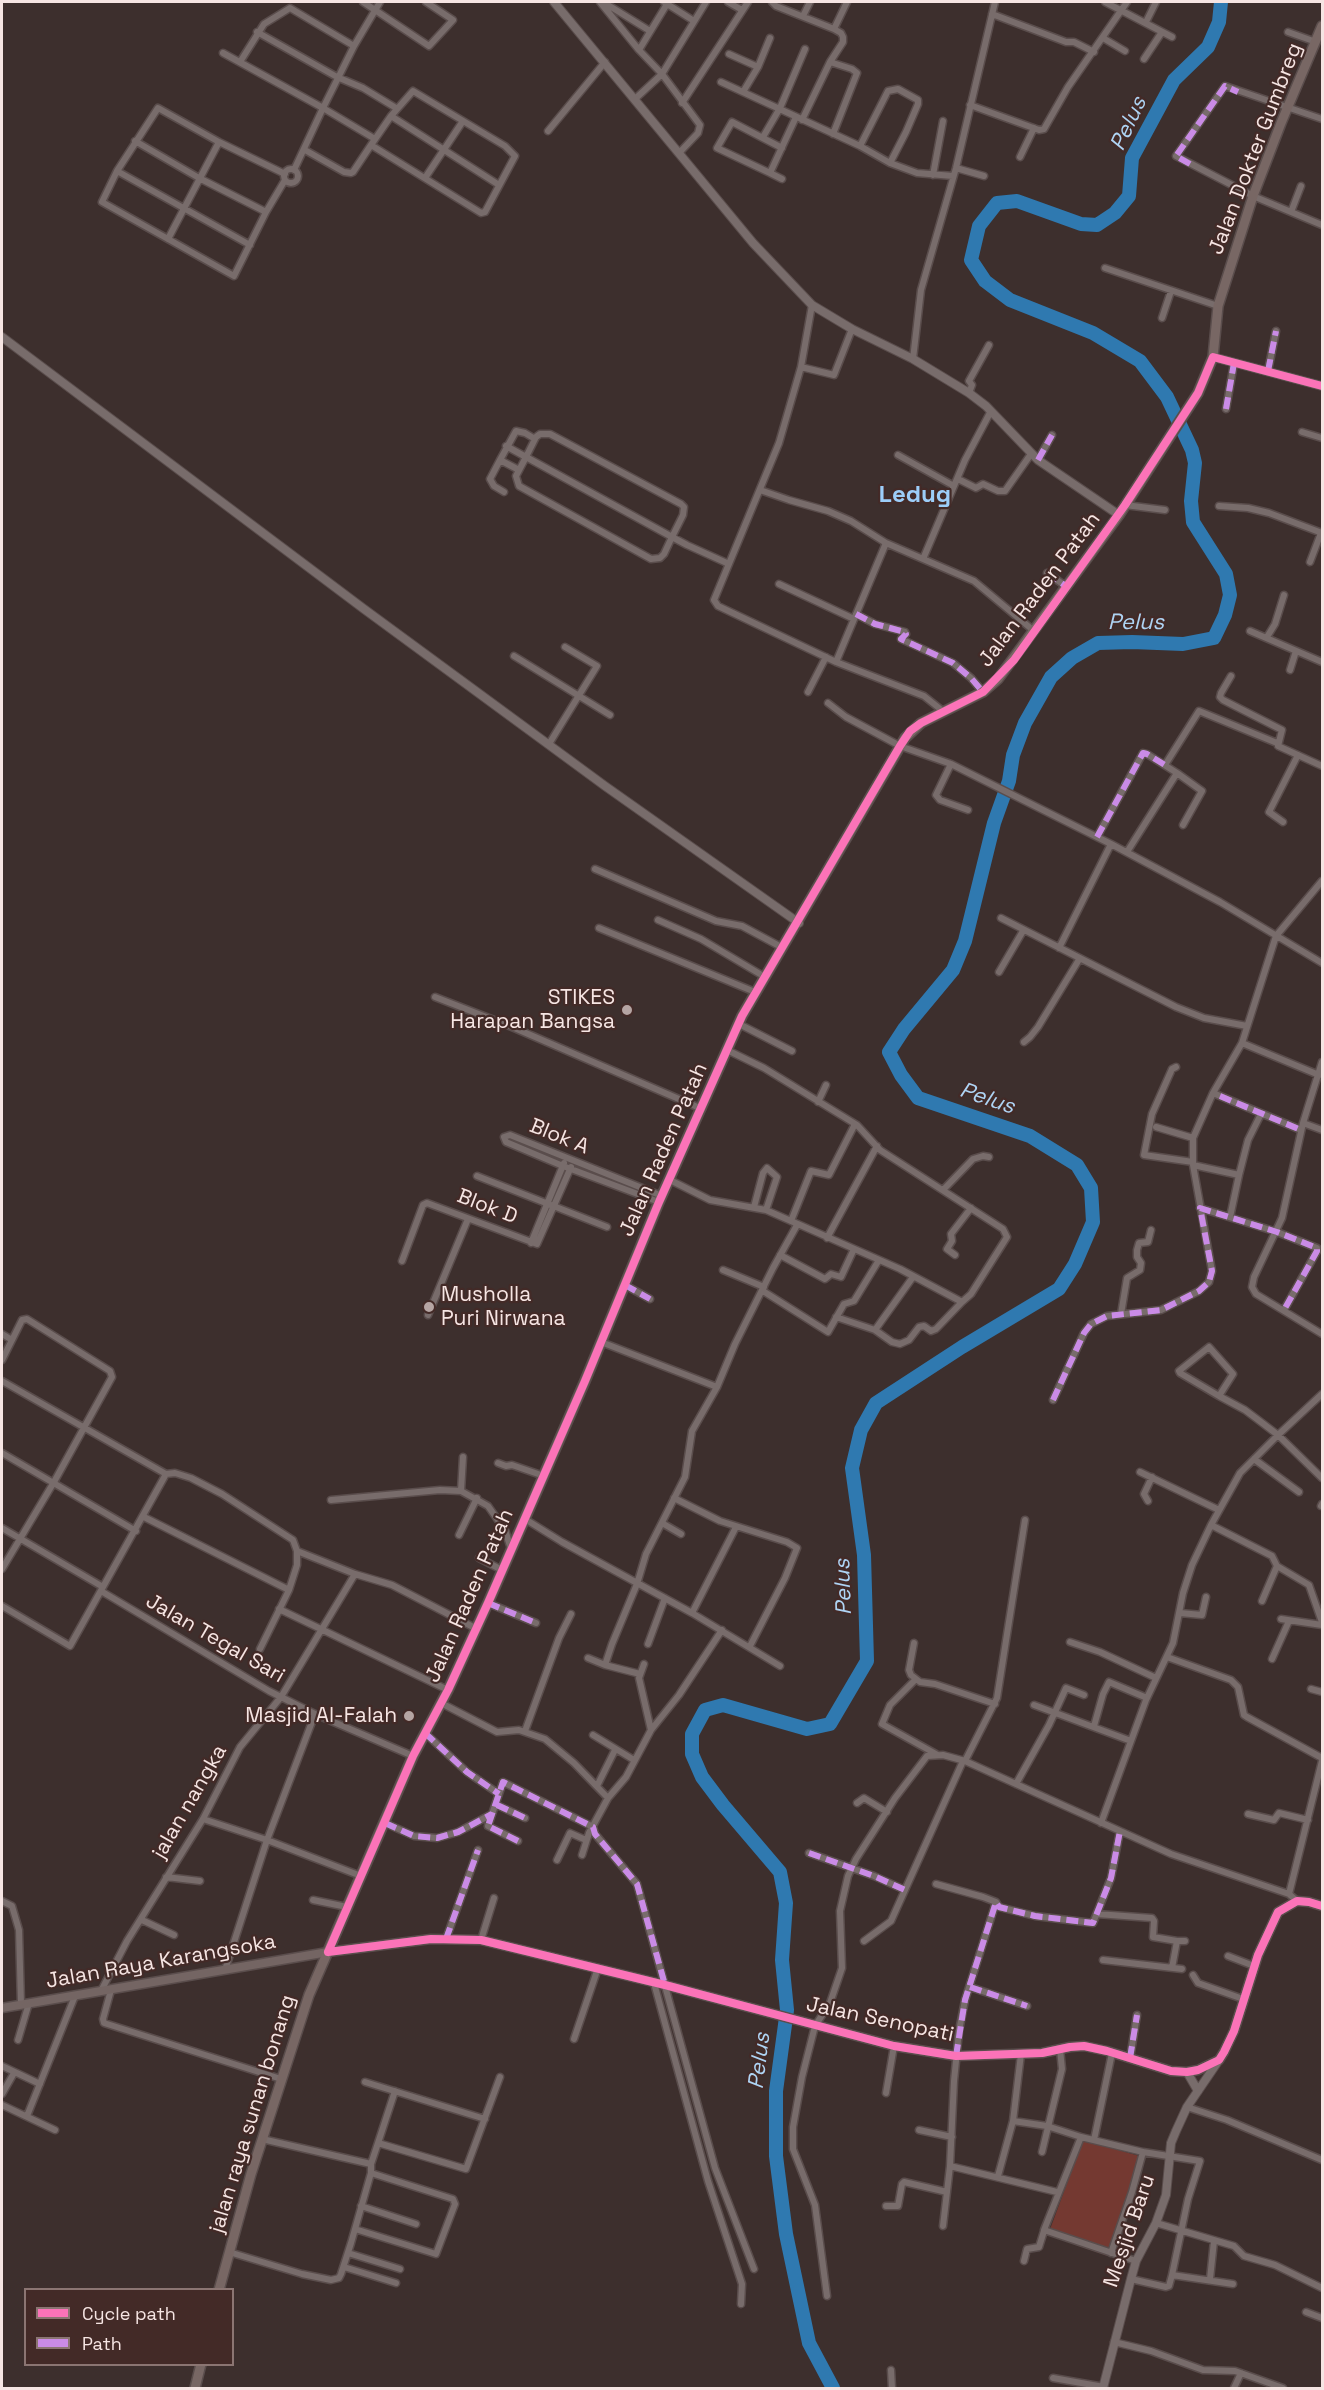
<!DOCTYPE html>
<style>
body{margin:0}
#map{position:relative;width:1324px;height:2390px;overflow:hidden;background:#3d2f2d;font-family:"Space Grotesk",sans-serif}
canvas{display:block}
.frame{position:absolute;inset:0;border:3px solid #f6e5e3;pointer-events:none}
.legend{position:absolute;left:24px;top:2288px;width:210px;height:78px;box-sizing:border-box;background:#432a27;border:2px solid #8b7572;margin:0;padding:8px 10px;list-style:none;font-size:18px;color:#f6e5e3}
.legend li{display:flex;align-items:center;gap:12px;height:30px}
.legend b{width:30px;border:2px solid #8b7572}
</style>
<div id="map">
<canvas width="1324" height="2390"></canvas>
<div class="frame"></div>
<ul class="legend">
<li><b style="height:8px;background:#fb73b8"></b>Cycle path</li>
<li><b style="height:8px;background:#ca8be6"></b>Path</li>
</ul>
</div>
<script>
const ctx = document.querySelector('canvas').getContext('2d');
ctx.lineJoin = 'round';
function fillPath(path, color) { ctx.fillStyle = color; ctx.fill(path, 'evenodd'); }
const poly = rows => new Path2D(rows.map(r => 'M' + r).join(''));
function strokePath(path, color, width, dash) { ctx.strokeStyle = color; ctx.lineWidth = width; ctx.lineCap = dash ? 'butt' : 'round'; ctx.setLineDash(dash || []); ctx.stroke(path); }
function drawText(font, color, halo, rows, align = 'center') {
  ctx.font = font + ' "Space Grotesk",sans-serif'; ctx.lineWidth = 4.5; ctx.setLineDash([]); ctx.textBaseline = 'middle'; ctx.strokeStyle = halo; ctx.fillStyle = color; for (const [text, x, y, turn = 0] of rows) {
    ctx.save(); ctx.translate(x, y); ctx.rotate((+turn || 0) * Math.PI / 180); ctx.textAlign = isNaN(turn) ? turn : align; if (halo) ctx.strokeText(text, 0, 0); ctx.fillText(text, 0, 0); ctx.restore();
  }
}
const green = poly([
 [1083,2140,1143,2157,1108,2256,1056,2238,1049,2232]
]);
const river = poly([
 [833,2388,809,2343,786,2234,776,2156,776,2091,787,2010,782,1960,786,1903,780,1872,723,1805,702,1777,692,1754,692,1734,705,1710,723,1705,807,1729,830,1724,867,1661,864,1555,852,1468,861,1430,876,1403,962,1347,1059,1289,1075,1264,1093,1222,1091,1188,1077,1165,1030,1136,918,1098,901,1075,889,1052,904,1029,953,970,965,941,994,823,1009,781,1013,755,1025,723,1051,677,1072,658,1098,643,1132,642,1183,644,1214,638,1225,615,1230,595,1226,574,1193,522,1191,501,1195,463,1192,450,1167,397,1140,361,1093,333,1010,300,985,281,971,260,979,226,997,203,1017,201,1081,224,1097,225,1115,213,1129,196,1132,158,1174,80,1208,47,1219,22,1221,2]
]);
const minor = poly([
 [363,2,429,46,453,20,426,2],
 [600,2,639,50,662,74,700,125,698,133,679,153],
 [603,2,650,31],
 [664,2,694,21],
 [728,2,742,10],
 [772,2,776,6,834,29,841,33,843,37,843,42,830,62,802,120],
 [1105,2,1172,37],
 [992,14,1066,42,1074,42,1094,52],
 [803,16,810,2],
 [1146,22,1156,2],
 [834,29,847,2],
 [257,32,337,77,363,88,396,108],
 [1288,32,1316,42],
 [1103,38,1125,51],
 [639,50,667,4],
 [223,53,323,108,354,46,380,2],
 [729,54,758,67],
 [1144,59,1162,32],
 [240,62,264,24,290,8,354,46],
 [830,62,852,69,857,73,833,134],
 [721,82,860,146,890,163,917,173,953,176],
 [743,92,758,67,770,38],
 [635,99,662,74,706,2],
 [682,103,748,2],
 [970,105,1039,130,1044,129,1068,87,1127,2],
 [391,116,499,185],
 [1322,119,1225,86,1176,156,1253,196,1322,225],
 [548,131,605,62],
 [763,137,780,108,805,49],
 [135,141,199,178,266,212],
 [860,146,888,91,898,89,918,100,918,104,906,132,890,163],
 [782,148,732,122,717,148,770,173,796,117],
 [305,150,344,172,351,173,353,172,371,145,391,116,413,91,505,146,515,156,485,212,481,213,371,145],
 [1020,157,1034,128],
 [956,168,984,176],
 '284 176a7 7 0 1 1 14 0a7 7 0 1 1-14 0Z',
 [294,170,323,108,375,139],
 [117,171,250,245],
 [770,173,782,179],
 [285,174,219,142,158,108,117,171,102,202,234,276,266,212,285,180],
 [933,175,943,121],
 [425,178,463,121],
 [1291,212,1301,186],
 [168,239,219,142],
 [1105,268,1218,306],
 [812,305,801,367,779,443,714,600,718,606,836,662,924,696,944,712],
 [1162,318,1171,291],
 [913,359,921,290,956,168,995,2],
 [801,367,834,375,852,329],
 [1268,371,1276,331],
 [969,393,972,385,969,381,989,345],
 [1226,409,1234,363],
 [1302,432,1322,438],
 [506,446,526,457,516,476,519,486,651,559,660,558,664,554,672,537,683,515,684,507,681,504,550,434,540,434,536,437,526,457,672,537,687,545,729,564],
 [898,455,954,486],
 [500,460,516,431,525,433,535,439],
 [1038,460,1052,435],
 [958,479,976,488,983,484,998,491,1005,491,1031,454],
 [760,490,789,500,828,511,851,521,886,543,974,581,1034,631],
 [504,492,494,486,490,479,500,460,519,470],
 [1125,505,1165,510],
 [1219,506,1248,508,1269,513,1322,533],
 [923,559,965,460,991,411],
 [1310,562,1321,533],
 [1047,573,1067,587],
 [779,584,854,619],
 [856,614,875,624,905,632,906,634,901,639,953,663,971,678,983,692],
 [1250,631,1322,662],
 [1267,637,1275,624,1284,595],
 [514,656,610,715],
 [836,662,886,543],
 [1290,670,1296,651],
 [1231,676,1221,693,1220,697,1223,700,1282,730,1278,746,1322,766],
 [808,692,826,657],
 [828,703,846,717,900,746,951,764,1111,844,1220,902,1322,963],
 [549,744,597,666,565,647],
 [951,764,936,795,940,800,968,810],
 [1165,765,1199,711,1277,743],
 [1283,822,1269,812,1298,755],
 [1097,837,1143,753,1147,754,1177,773],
 [1127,852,1177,773,1202,791,1183,825],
 [595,869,716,921,742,926,783,948],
 [1001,918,1176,1007,1204,1018,1247,1026],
 [658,920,701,939,765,977],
 [599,928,755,992],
 [1059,948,1111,844],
 [999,972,1023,931],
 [435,997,512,1027,702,1109],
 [739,1024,792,1051],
 [1024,1042,1030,1037,1038,1027,1080,958],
 [1242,1043,1319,1075],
 [1322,1062,1303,1123,1282,1218,1254,1277,1252,1287,1256,1294,1322,1334],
 [1176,1067,1172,1069,1152,1114,1144,1155,1193,1162],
 [1213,1093,1301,1130],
 [818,1102,826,1085],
 [1303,1123,1322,1130],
 [1156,1127,1193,1138],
 [1193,1165,1239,1175,1248,1140,1261,1114],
 [477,1176,607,1227],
 [670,1180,710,1200,766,1210,900,1269,962,1302,971,1294,1007,1237,1003,1229,880,1150,857,1125,764,1068,727,1050],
 [944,1189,973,1159,983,1156,989,1157],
 [659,1202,563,1166,506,1142,504,1137,510,1135,662,1196],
 [754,1207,763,1173,767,1168,777,1177,766,1210],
 [1200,1208,1277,1232,1317,1248,1317,1251,1284,1310],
 [1230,1217,1239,1175],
 [791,1221,811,1171,829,1175,855,1124],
 [827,1238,877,1146],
 [531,1243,564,1163],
 [780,1255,825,1279,831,1274,841,1277,854,1249],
 [955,1255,947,1249,952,1241,951,1234,971,1208],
 [402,1261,423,1205,427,1203,537,1244,571,1167],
 [723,1270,764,1287],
 [625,1285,650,1299],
 [763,1291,828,1332,844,1304,854,1301,879,1260],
 [1121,1314,1127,1278,1140,1270,1141,1263,1137,1257,1137,1250,1139,1243,1148,1242,1151,1230],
 [428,1315,468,1219],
 [836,1317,875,1330,892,1342,900,1344,909,1340,919,1327,924,1326,931,1331,936,1329,962,1302],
 [875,1330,913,1277],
 [2,1334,12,1340,22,1320,27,1319,110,1371,112,1377,54,1482,2,1569],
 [601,1342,717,1387],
 [2,1360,12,1340],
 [2,1381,166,1474,175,1473,191,1478,222,1494,293,1540,297,1551,297,1565,289,1590,260,1649],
 [1219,1396,1233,1374,1209,1347,1179,1371,1180,1373,1219,1396,1245,1410,1257,1419,1278,1435,1322,1478],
 [1053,1400,1084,1333,1091,1324,1107,1316,1161,1310,1199,1291,1209,1282,1212,1271,1193,1165,1193,1138,1213,1093,1242,1043,1276,936,1322,881],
 [2,1453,136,1531],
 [1254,1459,1299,1492],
 [498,1463,506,1466,512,1465,544,1476],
 [1140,1472,1219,1510],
 [461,1491,463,1457],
 [674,1498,720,1521,787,1542,797,1548,785,1578,750,1646],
 [331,1500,440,1490,461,1491,488,1506,505,1530,511,1549],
 [1148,1501,1144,1494,1152,1477],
 [1321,1506,1322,1504],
 [144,1517,289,1590],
 [525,1519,562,1542,692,1613,780,1666],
 [662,1523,681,1534],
 [1211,1525,1272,1556,1277,1566,1309,1585,1322,1622],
 [2,1528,103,1587],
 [459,1535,477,1498],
 [297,1551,355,1574,392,1585,477,1629],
 [479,1558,502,1570],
 [101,1591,269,1691,315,1714,413,1756],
 [1262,1601,1277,1566],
 [488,1603,536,1623],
 [2,1606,70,1646,166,1474],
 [279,1609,448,1690],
 [692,1613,736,1527],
 [1180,1613,1202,1615,1206,1597],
 [1281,1619,1322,1625],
 [1070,1642,1100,1652,1156,1678],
 [914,1643,909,1670,911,1675,920,1682,935,1684,995,1704],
 [648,1644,665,1598],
 [1167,1657,1231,1680,1238,1687,1244,1715,1247,1717,1322,1758],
 [588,1658,605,1665],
 [1272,1659,1289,1621],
 [644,1664,639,1678,651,1730],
 [640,1674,605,1665,612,1644,637,1584,646,1554,685,1477,692,1431,717,1387,735,1344,773,1268,797,1225],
 [916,1679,890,1705,882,1724,936,1754],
 [1311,1689,1322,1692],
 [441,1703,497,1732,519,1730,545,1739,574,1763,608,1798],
 [1034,1705,1131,1741],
 [1094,1726,1103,1694,1109,1682,1147,1698],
 [525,1731,559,1638,571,1614],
 [425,1733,467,1772,499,1794],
 [593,1735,634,1760],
 [965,1761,997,1698,1025,1520],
 [1016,1784,1049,1725,1066,1688,1084,1695],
 [597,1786,615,1750],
 [857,1803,864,1798,887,1812],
 [497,1805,525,1818],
 [1248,1814,1274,1820,1279,1813,1308,1820],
 [203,1819,267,1840,361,1876],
 [385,1823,414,1836,437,1838,458,1832,492,1814],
 [1101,1823,1146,1700,1173,1643,1183,1593,1192,1565,1211,1525,1240,1473,1278,1435,1322,1394],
 [518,1841,488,1826,503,1782,593,1827,595,1834,637,1884,715,2168,754,2269],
 [809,1853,874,1876,905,1890],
 [582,1855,589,1833,608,1798,626,1777,651,1730,679,1695,722,1630],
 [557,1860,570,1833,586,1840],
 [166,1877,200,1881],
 [936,1884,983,1897,996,1902],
 [1289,1894,1322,1761],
 [313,1900,347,1907],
 [2,1901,12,1906,19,1930,21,2004],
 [1097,1914,1152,1918,1154,1921,1153,1937,1177,1941],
 [142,1920,174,1935],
 [446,1939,478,1850],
 [481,1940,494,1898],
 [864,1941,891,1921,963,1761],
 [1228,1956,1254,1966],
 [1103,1960,1182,1969],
 [1172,1968,1177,1941,1185,1941],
 [225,1970,267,1840,315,1714],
 [1193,1975,1198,1983,1243,1999],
 [654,1983,708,2181,742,2284,741,2304],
 [970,1987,1027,2006],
 [111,1990,103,2019,104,2023,281,2079],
 [101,1991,127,1941,203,1819,240,1747,281,1697,355,1574],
 [574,2039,598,1968],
 [18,2040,29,2003],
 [1130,2058,1137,2015],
 [2,2066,40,2084],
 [365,2082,485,2119],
 [886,2093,894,2046],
 [2,2094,14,2073],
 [2,2105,55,2130],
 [1187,2107,1227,2120,1322,2160],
 [27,2116,75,1996],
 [1013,2121,1047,2126,1081,2137],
 [919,2130,952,2137],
 [1094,2140,1112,2053],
 [378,2143,395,2091],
 [1042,2152,1062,2069,1060,2049],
 [371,2164,378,2143,466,2169,500,2077],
 [950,2166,1057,2192],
 [998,2176,1013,2121,1021,2054],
 [361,2206,416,2224],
 [886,2206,898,2206,902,2184,904,2182,947,2192],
 [1156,2223,1234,2246,1244,2256,1275,2265,1322,2288],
 [943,2226,950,2166,954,2081,959,2031,965,2000,996,1902,999,1907,1035,1916,1093,1923,1111,1878,1120,1831],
 [355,2229,436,2254,455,2204,453,2199,371,2173],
 [229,2252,302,2274,331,2280,339,2278,341,2274,351,2243,371,2173,371,2164,262,2139],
 [348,2253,400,2269],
 [1111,2253,1132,2192,1143,2152],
 [1024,2261,1027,2249,1039,2247,1044,2231],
 [1136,2261,1044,2230,1081,2137,1143,2152,1200,2161,1188,2199,1172,2275],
 [344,2267,396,2283],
 [1131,2279,1166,2287,1169,2286,1172,2275,1233,2284],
 [1210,2279,1214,2241],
 [827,2296,815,2205,793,2149,793,2127,802,2077,815,2026,830,2003,842,1968,840,1911,848,1876,856,1859,895,1798,927,1756,943,1755,965,1761,1171,1854,1289,1894,1297,1901],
 [1306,2312,1322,2318],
 [1114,2342,1151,2351,1203,2370,1235,2371,1283,2388],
 [891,2370,892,2388],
 [1053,2378,1104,2387],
 [1234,2388,1241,2373]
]);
const tertiary = poly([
 [554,2,753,243,812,305,852,329,913,359,969,393,986,406,1038,460,1119,515],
 [2,337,364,609,605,786,799,923],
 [1213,357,1322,386],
 [1187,2072,1198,2091],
 [1103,2388,1131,2279,1136,2261,1156,2223,1166,2195,1171,2143,1176,2131,1187,2107,1219,2060]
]);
const secondary = poly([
 [2,2008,328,1952,431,1939,481,1940,665,1985,894,2046,956,2056,1042,2053,1070,2047,1084,2046,1107,2051,1171,2071,1187,2072,1198,2070,1219,2060,1224,2052,1234,2031,1258,1955,1278,1912,1297,1901,1309,1902,1322,1906]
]);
const primary = poly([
 [219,2290,251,2174,309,1995,413,1756,448,1690,488,1603,585,1381,659,1202,742,1016,905,738,921,723,983,692,998,679,1119,515,1198,393,1213,357,1218,306,1253,196,1281,123,1322,26],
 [195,2388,201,2364]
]);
const quiet = poly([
 [1190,164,1176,156,1225,86,1238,92],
 [1268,371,1276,331],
 [1226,409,1234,363],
 [1038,460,1052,435],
 [1047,573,1067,587],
 [856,614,875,624,905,632,906,634,901,639,953,663,971,678,983,692],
 [1097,837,1143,753,1147,754,1165,765],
 [1220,1096,1301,1130],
 [625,1285,650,1299],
 [1053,1400,1084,1333,1091,1324,1107,1316,1161,1310,1199,1291,1209,1282,1212,1271,1200,1208,1277,1232,1317,1248,1317,1251,1284,1310],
 [488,1603,536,1623],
 [425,1733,467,1772,499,1794],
 [497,1805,525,1818],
 [385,1823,414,1836,437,1838,458,1832,492,1814],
 [518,1841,488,1826,503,1782,593,1827,595,1834,637,1884,665,1985],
 [809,1853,874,1876,905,1890],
 [446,1939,478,1850],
 [970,1987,1027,2006],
 [956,2056,965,2000,996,1902,999,1907,1035,1916,1093,1923,1111,1878,1120,1831],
 [1130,2058,1137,2015]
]);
const cycleway = poly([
 [328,1952,413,1756,448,1690,488,1603,585,1381,659,1202,742,1016,900,746,910,731,921,723,983,692,1014,660,1125,505,1198,393,1213,357,1322,386],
 [328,1952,431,1939,481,1940,665,1985,894,2046,956,2056,1042,2053,1070,2047,1084,2046,1107,2051,1171,2071,1187,2072,1198,2070,1219,2060,1224,2052,1234,2031,1258,1955,1278,1912,1297,1901,1309,1902,1322,1906]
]);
const markers = [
 [627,1010,6,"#b5a5a3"],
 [429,1307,6,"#b5a5a3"],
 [409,1716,6,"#b5a5a3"]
];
const streetNames = [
 ["Jalan Dokter Gumbreg",1256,149,-69],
 ["Jalan Raden Patah",1040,590,-53],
 ["Blok A",559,1137,22],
 ["Jalan Raden Patah",664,1150,-66],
 ["Blok D",487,1207,21],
 ["Jalan Raden Patah",470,1596,-66],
 ["Jalan Tegal Sari",215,1639,30],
 ["jalan nangka",190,1802,-60],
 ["Jalan Raya Karangsoka",161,1962,-10],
 ["Jalan Senopati",880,2020,12],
 ["jalan raya sunan bonang",253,2114,-73],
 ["Mesjid Baru",1130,2231,-71]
];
const poiNames = [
 ["STIKES",615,998],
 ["Harapan Bangsa",615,1022],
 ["Musholla",441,1295,"left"],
 ["Puri Nirwana",441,1319,"left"],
 ["Masjid Al-Falah",397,1716]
];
const waterNames = [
 ["Pelus",1129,124,-65],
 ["Pelus",1136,623],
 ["Pelus",987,1099,19],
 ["Pelus",844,1587,-92],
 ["Pelus",760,2061,-83]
];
const quarterNames = [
 ["Ledug",915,495]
];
fillPath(green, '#743931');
strokePath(river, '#2f79b0', 14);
strokePath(minor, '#5a4d4c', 9);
strokePath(tertiary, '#5a4d4c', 10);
strokePath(secondary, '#5a4d4c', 11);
strokePath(primary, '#5a4d4c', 12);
strokePath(minor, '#786c6b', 6);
strokePath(tertiary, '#786c6b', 8);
strokePath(secondary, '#746563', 8);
strokePath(primary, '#786764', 9);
strokePath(quiet, '#ca8be6', 6, [12, 6]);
strokePath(cycleway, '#fb73b8', 8);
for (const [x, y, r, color] of markers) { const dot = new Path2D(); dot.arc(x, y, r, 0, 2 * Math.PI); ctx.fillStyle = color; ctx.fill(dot); strokePath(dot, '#432a27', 2); }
drawText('21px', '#f6e5e3', '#432a27', streetNames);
drawText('21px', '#f6e5e3', '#432a27', poiNames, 'right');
drawText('italic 22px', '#aed4f4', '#432a27', waterNames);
drawText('bold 24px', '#9ccef9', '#432a27', quarterNames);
</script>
